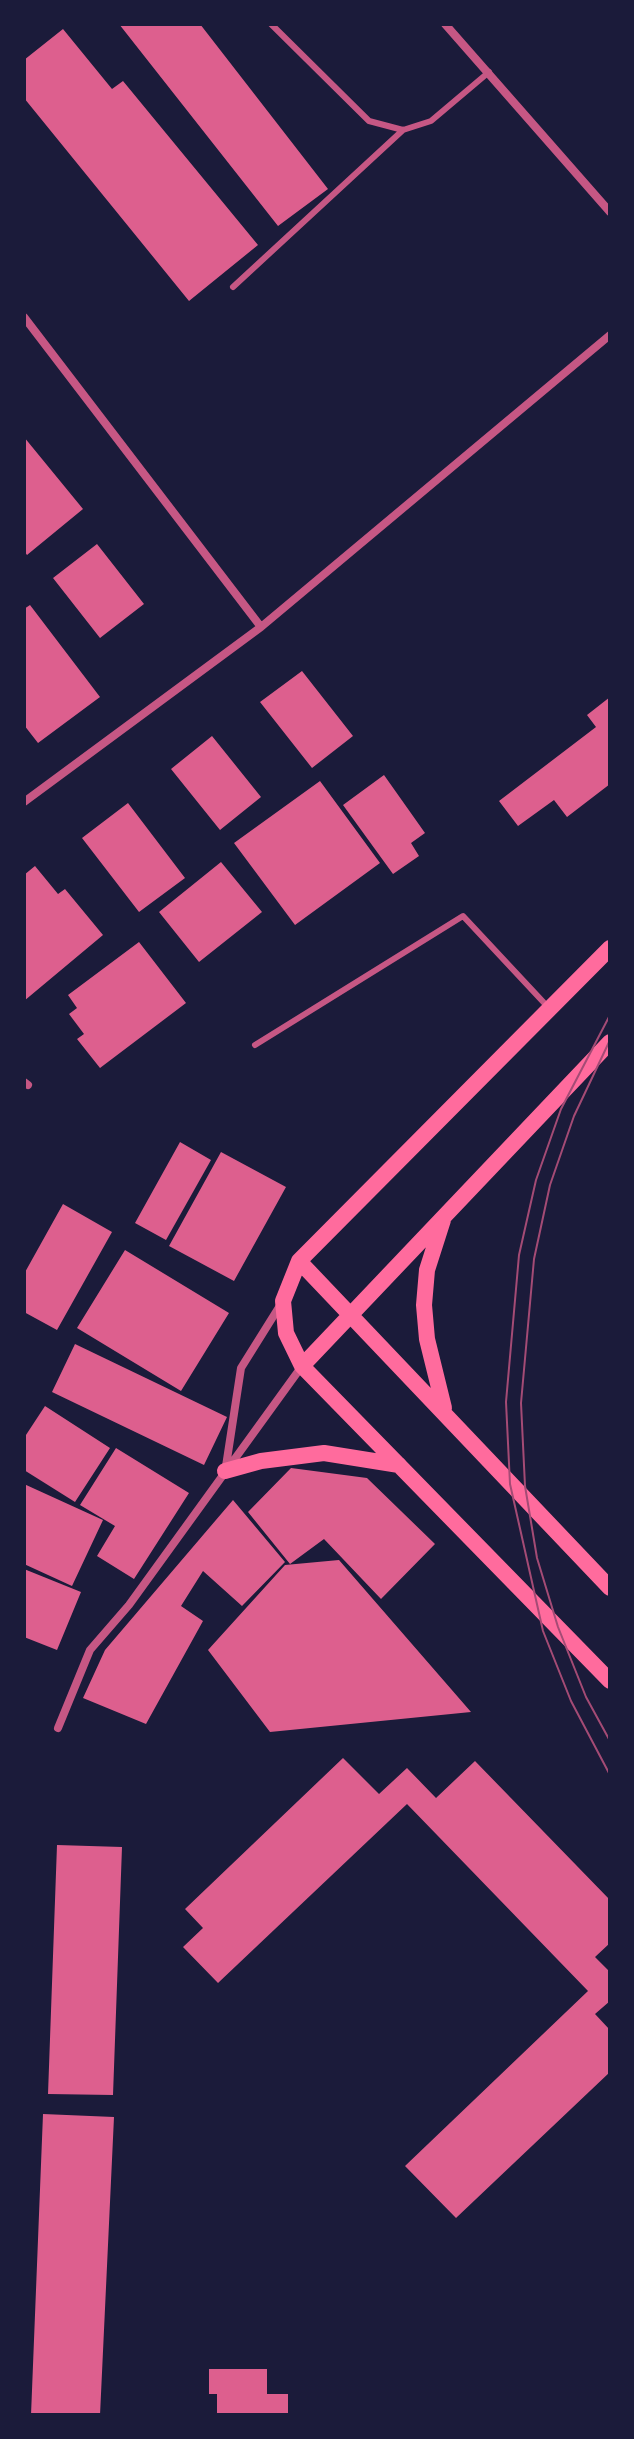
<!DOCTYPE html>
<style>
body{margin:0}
#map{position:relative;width:634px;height:2439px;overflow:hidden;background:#1b1b3a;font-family:"Crimson Pro",serif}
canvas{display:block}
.frame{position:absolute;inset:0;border:26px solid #1b1b3a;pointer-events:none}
</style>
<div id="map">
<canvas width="634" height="2439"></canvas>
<div class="frame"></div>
</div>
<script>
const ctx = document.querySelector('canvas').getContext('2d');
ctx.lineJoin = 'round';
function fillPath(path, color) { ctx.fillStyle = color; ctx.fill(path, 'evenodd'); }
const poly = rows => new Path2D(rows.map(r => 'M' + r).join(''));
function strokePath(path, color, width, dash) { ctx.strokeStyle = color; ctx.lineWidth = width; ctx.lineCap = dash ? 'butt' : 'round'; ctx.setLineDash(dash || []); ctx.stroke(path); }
const building = poly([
 [119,24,200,24,328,189,278,226],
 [63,29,112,89,123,81,258,245,189,301,24,98,24,60],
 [24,437,83,509,27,555,24,551],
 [97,544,144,604,100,638,53,578],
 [30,605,100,697,38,743,24,725,24,609],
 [302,671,353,736,312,768,260,702],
 [610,697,610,784,567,817,554,800,518,826,499,801,596,727,587,715],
 [212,736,261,797,220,830,171,769],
 [384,775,425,833,411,843,419,856,393,874,343,805],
 [320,781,380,863,295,925,234,843],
 [128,803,185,878,139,912,82,838],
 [221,862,262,912,199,962,159,912],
 [35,866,58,894,65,889,103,935,24,1001,24,875],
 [139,942,186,1003,100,1068,77,1039,84,1034,69,1014,77,1008,68,995],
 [180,1142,211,1160,166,1240,135,1223],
 [221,1152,286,1187,234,1281,169,1246],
 [63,1204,112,1232,57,1330,24,1312,24,1274],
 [125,1250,229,1313,181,1391,77,1328],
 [75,1344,227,1417,204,1465,52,1392],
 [45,1406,110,1448,75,1502,24,1470,24,1438],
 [116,1448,189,1493,134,1579,97,1556,115,1526,80,1505],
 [291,1468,367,1478,435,1544,381,1599,324,1539,290,1564,248,1512],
 [24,1484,103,1520,72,1586,24,1564],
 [233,1500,285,1562,242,1606,203,1571,181,1606,203,1621,146,1724,83,1698,105,1650],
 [339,1560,471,1712,270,1732,208,1650,285,1565],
 [24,1569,81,1592,57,1650,24,1637],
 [343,1758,379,1794,407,1768,436,1798,475,1761,610,1900,610,1943,595,1957,610,1972,610,2001,595,2014,610,2030,610,2072,456,2218,405,2166,588,1991,407,1804,218,1983,183,1947,203,1928,185,1909],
 [57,1845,122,1847,113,2095,48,2094],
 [43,2114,114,2117,100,2415,31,2415],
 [209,2369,267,2369,267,2394,288,2394,288,2415,217,2415,217,2394,209,2394]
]);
const service = poly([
 [271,24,369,121,403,130,431,121,489,72],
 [233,287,403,130],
 [255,1045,463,916,547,1006]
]);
const minor = poly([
 [445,24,610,212],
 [24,317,261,627],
 [24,802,261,627,610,335],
 [24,1082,28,1085],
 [226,1466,241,1368,281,1304],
 [58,1728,90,1650,129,1605,302,1366]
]);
const secondary = poly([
 [610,948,299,1261,283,1301,286,1333,302,1366,610,1681],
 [443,1220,427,1270,424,1305,427,1339,444,1408],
 [299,1261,610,1588],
 [302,1366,610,1042],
 [225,1471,261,1461,324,1453,399,1465]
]);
const tram = poly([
 [610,1015,561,1109,536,1180,519,1255,506,1402,510,1484,543,1631,571,1701,610,1775],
 [610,1040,574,1116,550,1185,534,1259,521,1403,525,1486,537,1558,558,1627,586,1697,610,1741]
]);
fillPath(building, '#dd5f8e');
strokePath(service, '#c65784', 6);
strokePath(minor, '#c65784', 8);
strokePath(secondary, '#ff6b9d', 16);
strokePath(tram, '#a44b75', 2);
</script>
